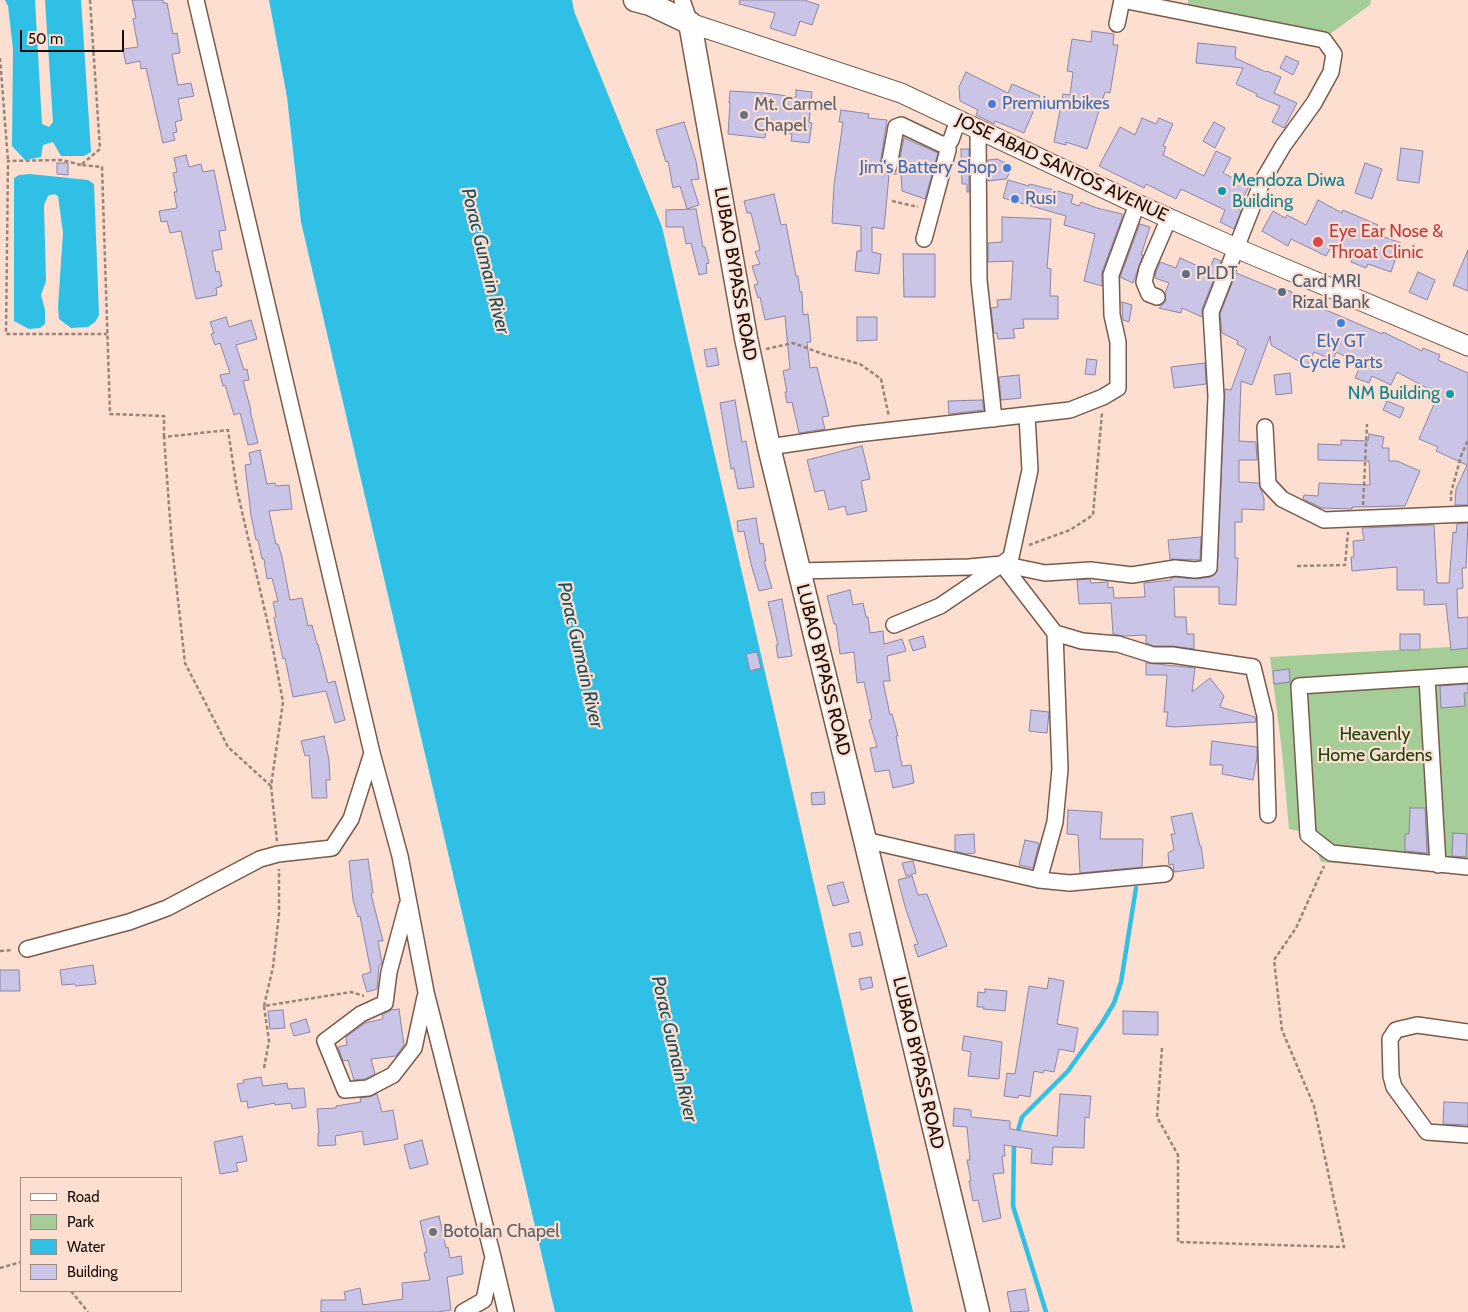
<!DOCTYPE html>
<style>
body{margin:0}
#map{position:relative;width:1468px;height:1312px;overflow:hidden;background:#fcdfd0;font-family:Cabin,sans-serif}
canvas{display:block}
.legend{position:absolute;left:20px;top:1177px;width:162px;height:115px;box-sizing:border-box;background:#fcdfd0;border:1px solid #a18b80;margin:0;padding:6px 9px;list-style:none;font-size:15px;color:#180d07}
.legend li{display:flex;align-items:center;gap:10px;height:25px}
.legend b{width:25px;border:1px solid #a18b80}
.scale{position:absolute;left:20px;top:30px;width:104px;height:22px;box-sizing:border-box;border:2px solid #180d07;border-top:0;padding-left:6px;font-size:15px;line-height:18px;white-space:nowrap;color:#180d07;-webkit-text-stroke:4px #fcdfd0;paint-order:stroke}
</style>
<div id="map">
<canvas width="1468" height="1312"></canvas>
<ul class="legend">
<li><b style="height:6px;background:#fff"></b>Road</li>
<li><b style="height:14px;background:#a4cd98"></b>Park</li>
<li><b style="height:14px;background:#30c0e5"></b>Water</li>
<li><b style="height:14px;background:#cac4e6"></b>Building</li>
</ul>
<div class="scale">50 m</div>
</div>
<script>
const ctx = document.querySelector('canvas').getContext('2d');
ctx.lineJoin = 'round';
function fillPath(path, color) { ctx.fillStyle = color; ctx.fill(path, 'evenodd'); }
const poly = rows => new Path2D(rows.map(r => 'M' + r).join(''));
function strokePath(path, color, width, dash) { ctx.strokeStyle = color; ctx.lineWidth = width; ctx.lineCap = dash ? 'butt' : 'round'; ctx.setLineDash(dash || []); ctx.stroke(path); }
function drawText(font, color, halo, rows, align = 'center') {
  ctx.font = font + ' Cabin,sans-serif'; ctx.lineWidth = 4.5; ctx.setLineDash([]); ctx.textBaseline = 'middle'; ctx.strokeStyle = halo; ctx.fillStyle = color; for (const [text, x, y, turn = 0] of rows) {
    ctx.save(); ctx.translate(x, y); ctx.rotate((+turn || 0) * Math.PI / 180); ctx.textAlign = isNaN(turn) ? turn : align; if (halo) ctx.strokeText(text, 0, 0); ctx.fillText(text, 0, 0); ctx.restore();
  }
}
const green = poly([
 [1188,0,1371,0,1370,5,1327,36,1188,9],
 [1468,646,1468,873,1321,862,1317,852,1303,832,1289,829,1282,751,1270,657]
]);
const water = poly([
 [5,0,35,0,42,124,49,127,53,122,45,0,81,0,91,152,84,156,61,156,53,142,43,145,41,157,25,160,12,146,13,49,8,6],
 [269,0,572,0,574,11,662,227,913,1312,555,1312,301,222,287,97],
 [30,174,88,180,94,184,99,315,95,322,88,327,71,328,59,319,58,306,63,233,58,196,54,194,48,196,44,205,46,281,41,295,45,310,45,324,40,328,29,329,14,321,14,178,19,175]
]);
const stream = poly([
 [1017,1134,1022,1117,1068,1071,1102,1023,1114,1003,1121,982,1136,888],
 [1014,1141,1013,1206,1046,1312]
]);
const building = poly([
 [132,0,163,0,163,3,167,3,173,34,177,33,180,53,172,54,178,85,191,83,194,96,178,99,182,120,175,122,177,132,173,133,175,140,163,143,146,68,141,69,140,61,126,64,123,49,138,47,133,19,136,18,132,0],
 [740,0,804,0,819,5,812,25,800,21,795,36,770,28,775,13,739,4,740,0],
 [1092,31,1114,34,1113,45,1118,45,1110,93,1105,92,1087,149,1066,142,1066,145,1054,142,1063,94,1070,95,1073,72,1067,71,1072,39,1091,42,1092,31],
 [1198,43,1236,47,1235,58,1266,72,1267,71,1281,77,1274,93,1297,103,1284,128,1272,122,1280,106,1256,96,1257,94,1236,84,1243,68,1196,63,1198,43],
 [1286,56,1299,62,1293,75,1280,68,1286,56],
 [966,72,1008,93,1012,84,1040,96,1024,133,995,121,994,124,976,115,978,110,960,101,959,87,966,72],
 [796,90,812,92,809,122,812,123,809,143,791,141,792,134,766,130,765,138,728,134,730,103,729,103,730,91,765,93,796,97,796,90],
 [841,110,869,114,868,118,887,120,880,165,883,173,889,175,884,229,872,227,872,252,881,254,879,274,855,271,857,251,861,251,861,226,832,223,834,185,843,122,839,122,841,110],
 [1142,118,1156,124,1159,118,1173,124,1163,146,1166,147,1163,155,1204,176,1216,151,1231,158,1223,173,1249,186,1238,209,1241,211,1234,229,1220,222,1225,210,1181,189,1176,199,1146,184,1144,188,1099,166,1120,127,1135,135,1142,118],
 [684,122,696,161,699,179,691,180,699,205,687,209,680,186,673,188,668,161,666,162,656,130,684,122],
 [1214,122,1225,128,1215,148,1203,141,1214,122],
 [904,138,938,153,925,199,902,191,901,174,893,174,898,168,904,138],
 [1401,148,1423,151,1419,183,1397,180,1401,148],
 [961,149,969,149,969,192,967,192,967,184,962,184,961,149],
 [186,155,189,167,201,164,203,172,214,170,226,230,219,231,222,249,212,251,216,272,219,271,222,286,216,288,217,295,196,299,181,231,170,233,167,221,161,222,159,211,177,208,174,192,177,192,173,173,177,172,174,158,186,155],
 [997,159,1013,167,1006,179,988,181,988,160,997,159],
 [57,163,68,163,68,175,57,174,57,163],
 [1365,163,1382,169,1372,199,1355,193,1365,163],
 [1008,180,1029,186,1030,184,1073,195,1071,203,1079,206,1081,202,1097,208,1122,214,1122,218,1102,272,1102,286,1084,281,1095,234,1064,225,1066,216,1003,198,1008,180],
 [774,194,781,225,786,224,796,276,798,276,800,292,802,292,803,315,808,314,811,342,807,342,810,368,817,367,829,416,822,417,825,429,799,433,792,402,787,403,785,392,787,392,783,371,790,369,785,316,765,320,760,297,758,298,754,285,758,284,752,266,760,264,755,252,760,250,751,213,747,213,744,201,774,194],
 [1318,200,1342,213,1343,210,1378,225,1374,233,1401,243,1391,272,1368,264,1366,268,1351,262,1352,259,1330,249,1326,256,1291,239,1288,246,1262,231,1273,211,1285,218,1287,215,1306,225,1318,200],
 [696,209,703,247,705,247,709,263,706,264,707,273,699,275,691,243,686,244,683,227,666,227,666,210,696,209],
 [1002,217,1051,219,1047,268,1051,269,1050,296,1058,296,1058,319,1023,319,1024,328,1013,329,1015,338,998,339,997,333,994,333,991,308,998,307,997,300,1011,299,1013,261,988,262,988,243,1002,242,1002,217],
 [1140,224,1150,227,1141,255,1143,255,1133,283,1120,277,1140,224],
 [1468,250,1468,291,1453,285,1468,250],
 [903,254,935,254,935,297,904,297,903,254],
 [1180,258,1209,271,1214,258,1221,261,1202,309,1202,317,1182,308,1181,313,1159,308,1166,301,1165,293,1169,283,1155,278,1156,272,1160,262,1176,268,1180,258],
 [1418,272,1435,280,1427,300,1409,292,1418,272],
 [1236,273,1280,291,1282,288,1292,292,1291,296,1312,305,1312,304,1382,334,1383,332,1422,351,1423,348,1440,355,1438,360,1468,373,1468,505,1455,505,1456,489,1467,465,1436,451,1438,447,1419,439,1434,404,1432,402,1436,393,1397,372,1391,385,1372,376,1369,383,1355,378,1361,364,1336,352,1333,360,1314,352,1307,366,1271,345,1270,336,1252,385,1241,381,1239,441,1256,442,1257,460,1239,460,1239,482,1259,483,1264,499,1264,510,1242,509,1242,522,1235,522,1235,558,1238,558,1236,605,1219,604,1219,587,1174,587,1175,617,1186,617,1187,634,1194,634,1194,649,1173,646,1154,646,1146,643,1146,635,1123,636,1113,634,1111,603,1079,604,1077,580,1090,579,1091,583,1108,582,1108,588,1113,587,1114,598,1145,597,1144,583,1171,580,1171,578,1175,577,1196,579,1211,577,1217,572,1225,389,1231,390,1246,349,1237,344,1238,341,1222,333,1220,314,1236,273],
 [1122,302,1132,305,1129,322,1123,320,1122,302],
 [226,317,229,327,251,320,257,339,236,345,244,370,247,369,249,380,243,381,251,410,250,410,258,443,248,445,240,413,234,415,225,385,223,386,220,375,230,373,220,343,215,345,211,334,214,333,210,322,226,317],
 [857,317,877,317,877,340,857,341,857,317],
 [716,348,719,365,707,367,704,350,716,348],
 [1087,359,1097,360,1095,375,1085,374,1087,359],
 [1205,363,1206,384,1174,388,1171,367,1205,363],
 [1290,373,1292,393,1276,395,1274,375,1290,373],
 [1019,375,1021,398,1001,400,999,377,1019,375],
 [735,400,742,442,746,441,754,487,738,489,734,468,731,469,720,403,735,400],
 [982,400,984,410,949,414,948,401,982,400],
 [1387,401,1404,408,1400,418,1383,410,1387,401],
 [1369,434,1384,437,1382,448,1389,448,1389,461,1397,461,1420,471,1405,506,1352,507,1352,509,1322,508,1303,499,1304,495,1318,496,1319,483,1370,485,1369,461,1318,460,1318,444,1341,445,1341,440,1368,441,1369,434],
 [862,446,870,479,861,481,867,511,847,515,845,506,829,510,824,490,815,492,807,460,862,446],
 [260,450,267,484,275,483,276,486,289,485,292,509,269,511,276,544,278,544,282,557,290,600,302,598,308,626,312,625,317,644,318,644,328,683,335,681,345,720,335,723,326,691,293,697,285,658,283,659,274,618,276,617,273,602,278,601,272,578,267,579,264,559,262,559,258,540,256,540,251,515,245,465,251,464,249,453,260,450],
 [756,518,760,544,763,543,766,561,764,561,772,588,759,591,751,564,744,531,738,532,737,521,756,518],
 [1468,523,1466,568,1462,568,1463,588,1457,589,1458,618,1468,617,1468,648,1451,650,1446,604,1424,605,1424,590,1397,590,1397,567,1352,571,1351,557,1354,557,1353,541,1364,540,1362,528,1434,525,1437,583,1449,583,1453,532,1456,533,1457,524,1468,523],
 [1201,537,1200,560,1170,559,1168,540,1201,537],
 [850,590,853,605,863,603,866,617,868,617,870,633,883,631,884,644,902,639,906,651,887,656,890,681,883,681,890,715,892,714,898,736,896,736,902,766,911,765,914,783,893,788,889,770,875,772,870,748,877,747,869,720,872,719,864,682,857,683,854,652,840,654,836,624,834,624,827,596,850,590],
 [782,599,792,656,778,658,776,645,778,645,768,602,782,599],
 [1400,634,1420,634,1420,650,1400,650,1400,634],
 [923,636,926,647,913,651,909,640,923,636],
 [757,652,761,668,750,671,746,654,757,652],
 [1146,663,1195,668,1192,692,1210,678,1224,696,1220,707,1255,717,1256,722,1175,727,1166,726,1168,712,1164,712,1167,675,1146,675,1146,663],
 [1289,669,1290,682,1274,684,1273,671,1289,669],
 [1468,684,1468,693,1464,693,1465,706,1441,708,1440,686,1468,684],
 [1031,710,1049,712,1047,733,1029,731,1031,710],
 [324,736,329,760,330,780,326,780,327,798,312,798,309,755,305,756,301,741,324,736],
 [1212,741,1257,747,1257,758,1253,780,1222,774,1223,765,1210,765,1212,741],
 [824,792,825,804,812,805,811,793,824,792],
 [1410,808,1425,808,1427,853,1405,851,1405,834,1409,834,1410,808],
 [1068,810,1102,812,1100,839,1143,839,1142,867,1080,873,1078,835,1067,834,1068,810],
 [1192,813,1200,846,1201,846,1204,868,1174,872,1173,864,1169,865,1168,853,1174,850,1171,834,1175,834,1171,817,1192,813],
 [1453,833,1467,834,1466,857,1452,856,1453,833],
 [974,834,975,853,966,854,955,851,955,835,974,834],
 [1025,840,1039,843,1033,868,1019,865,1025,840],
 [368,859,373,893,371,894,383,941,378,941,382,963,379,966,377,989,367,992,362,975,371,972,360,916,358,917,353,900,349,861,368,859],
 [913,861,916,873,906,876,902,863,913,861],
 [912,876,918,895,927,894,947,946,918,957,914,945,918,944,906,910,898,880,912,876],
 [843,882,849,902,833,906,827,886,843,882],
 [860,932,863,945,852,947,849,934,860,932],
 [93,965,96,984,76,986,75,984,62,985,60,970,93,965],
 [0,970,19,970,20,991,0,991,0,970],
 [871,977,873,987,861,990,859,979,871,977],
 [1049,978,1064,981,1057,1024,1078,1028,1074,1052,1059,1049,1054,1072,1044,1070,1043,1073,1034,1071,1030,1097,1019,1095,1018,1098,1004,1096,1007,1073,1015,1074,1029,986,1047,989,1049,978],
 [985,989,1007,991,1005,1011,983,1009,984,1007,977,1007,978,992,985,993,985,989],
 [399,1009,404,1045,396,1056,371,1059,375,1074,365,1079,354,1080,348,1060,343,1061,338,1047,347,1045,346,1037,365,1023,383,1019,382,1015,391,1010,399,1009],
 [283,1010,285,1028,270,1029,268,1011,283,1010],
 [1123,1011,1158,1012,1158,1035,1123,1034,1123,1011],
 [306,1019,310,1032,294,1036,290,1024,306,1019],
 [964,1036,1002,1042,999,1079,968,1076,971,1052,962,1050,964,1036],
 [261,1077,263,1086,287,1083,288,1089,304,1088,306,1107,292,1109,291,1103,275,1105,275,1103,248,1108,247,1101,241,1102,237,1084,244,1083,243,1080,261,1077],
 [377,1094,382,1112,393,1110,398,1139,364,1145,362,1131,335,1136,336,1145,318,1146,318,1133,319,1133,317,1109,336,1108,336,1106,361,1102,360,1098,369,1097,377,1094],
 [1060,1094,1091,1096,1089,1118,1085,1117,1084,1148,1053,1147,1052,1165,1031,1163,1032,1149,1004,1145,1005,1156,1002,1156,1004,1173,993,1174,1001,1218,983,1222,978,1200,973,1201,969,1181,971,1181,967,1160,970,1160,967,1127,953,1126,954,1108,971,1110,971,1117,1010,1121,1010,1129,1057,1136,1060,1094],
 [1444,1102,1468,1103,1468,1125,1443,1124,1444,1102],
 [242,1136,247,1161,236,1163,238,1171,220,1174,214,1142,242,1136],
 [422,1140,428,1164,410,1169,404,1145,422,1140],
 [439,1216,446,1248,448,1247,450,1258,461,1256,463,1274,447,1277,451,1310,437,1312,321,1312,321,1300,346,1300,344,1292,360,1288,363,1305,403,1299,402,1283,430,1280,424,1253,427,1252,420,1221,439,1216],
 [1025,1289,1029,1311,1011,1312,1007,1292,1025,1289]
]);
const path = poly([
 [90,0,100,149,81,165,102,167,110,414,164,416,164,437],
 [0,58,8,161],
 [81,165,62,160,8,161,6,334,107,334],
 [892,201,918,207],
 [766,349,793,343,823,354,860,364,881,379,889,417],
 [1451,501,1451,493,1461,456,1468,440],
 [1363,505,1367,424],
 [1029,545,1070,530,1093,515,1102,413],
 [1297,566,1345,565,1348,532],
 [271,786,228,747,185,663,172,546,164,437,228,430,237,490,270,633,283,702,271,786,277,841],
 [0,951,13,950],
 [264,1006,273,967,279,914,279,869],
 [1162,1048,1157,1117,1178,1155,1178,1242,1344,1247,1314,1106,1282,1030,1274,960,1296,928,1324,866],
 [264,1068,269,1041,264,1006,351,992,364,996],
 [0,1268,21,1262],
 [71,1291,88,1312]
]);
const minor = poly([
 [196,0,372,753,400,856,426,992,493,1257,506,1312],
 [682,0,690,23],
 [978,130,979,280,994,419],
 [889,166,896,127,901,125,941,144,948,144,951,140,958,120],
 [924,239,948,150,948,144],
 [1157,297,1149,294,1144,282,1147,269,1169,218],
 [1265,427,1268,484,1282,499,1324,520,1468,514],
 [769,447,857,434,1070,410,1103,397,1118,388,1118,342,1112,315,1111,275,1137,204],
 [1002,564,1055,633,1060,769,1055,822,1039,880],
 [798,571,969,567,1002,564,1011,557,1030,470,1027,415],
 [894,625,940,606,1002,564,1045,573,1090,570,1132,575,1175,568,1195,570,1209,568,1216,396,1211,312,1262,182,1283,146,1314,103,1331,72,1334,54,1324,40,1122,0,1117,24],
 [1055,633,1082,641,1118,644,1153,655,1172,655,1253,667,1265,716,1268,815],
 [1468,675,1299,686,1308,835,1331,853,1468,867],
 [1427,678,1438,865],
 [865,840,1039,880,1070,883,1165,874],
 [407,905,389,972,385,1003,361,1014,325,1041,345,1090,368,1088,393,1075,414,1048,425,997],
 [27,949,129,922,167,908,260,859,278,854,332,848,351,819,372,753],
 [1468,1032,1417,1025,1396,1030,1390,1039,1391,1076,1394,1087,1427,1132,1468,1135],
 [463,1312,484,1300,492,1261]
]);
const major = poly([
 [690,23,901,93,1137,204,1236,248,1468,346]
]);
const highway = poly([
 [635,0,650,4,690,23,746,338,769,447,865,840,978,1312]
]);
const markers = [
 [992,104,5,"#3f7fe0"],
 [744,115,5,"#6b7280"],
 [1007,168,5,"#3f7fe0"],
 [1222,191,5,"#0f9aa8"],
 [1015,199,5,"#3f7fe0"],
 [1318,242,6,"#e0444e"],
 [1186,274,5,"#5c6f8a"],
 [1282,292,5,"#5c6f8a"],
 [1341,323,5,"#3f7fe0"],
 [1450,394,5,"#0f9aa8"],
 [433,1232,5,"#6b7280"]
];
const shopNames = [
 ["Premiumbikes",1002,104],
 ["Jim's Battery Shop",997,168,"right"],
 ["Rusi",1025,199],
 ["Ely GT",1341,342,"center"],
 ["Cycle Parts",1341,363,"center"]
];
const worshipNames = [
 ["Mt. Carmel",754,105],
 ["Chapel",754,126],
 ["Botolan Chapel",443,1232]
];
const streetNames = [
 ["JOSE ABAD SANTOS AVENUE",1062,168,25],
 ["LUBAO BYPASS ROAD",735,274,80],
 ["LUBAO BYPASS ROAD",823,670,76],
 ["LUBAO BYPASS ROAD",918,1063,77]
];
const cultureNames = [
 ["Mendoza Diwa",1232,181],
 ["Building",1232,202],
 ["NM Building",1440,394,"right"]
];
const healthNames = [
 ["Eye Ear Nose &",1329,232],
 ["Throat Clinic",1329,253]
];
const serviceNames = [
 ["PLDT",1196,274],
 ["Card MRI",1292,282],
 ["Rizal Bank",1292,303]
];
const parkNames = [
 ["Heavenly",1375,735],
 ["Home Gardens",1375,756]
];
const waterNames = [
 ["Porac Gumain River",485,261,76],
 ["Porac Gumain River",580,655,77],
 ["Porac Gumain River",674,1049,77]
];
fillPath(green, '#a4cd98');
fillPath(water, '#30c0e5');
strokePath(stream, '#30c0e5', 4.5);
fillPath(building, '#cac4e6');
strokePath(building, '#8b85a4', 1);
strokePath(minor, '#7a5b4b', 18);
strokePath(major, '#7a5b4b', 21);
strokePath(highway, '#7a5b4b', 25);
strokePath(path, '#988378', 2.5, [4, 2.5]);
strokePath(minor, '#fff', 15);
strokePath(major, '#fff', 19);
strokePath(highway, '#fff', 22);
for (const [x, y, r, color] of markers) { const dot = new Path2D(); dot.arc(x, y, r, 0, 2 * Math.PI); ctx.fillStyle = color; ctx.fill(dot); strokePath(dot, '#fcdfd0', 2); }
drawText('18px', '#366cbe', '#fcdfd0', shopNames, 'left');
drawText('18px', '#5b616d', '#fcdfd0', worshipNames, 'left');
drawText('18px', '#180d07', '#fcdfd0', streetNames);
drawText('18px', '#0d838f', '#fcdfd0', cultureNames, 'left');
drawText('18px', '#be3a42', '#fcdfd0', healthNames, 'left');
drawText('18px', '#4e5e75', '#fcdfd0', serviceNames, 'left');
drawText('18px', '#1a420b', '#fcdfd0', parkNames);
drawText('italic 19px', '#164f5f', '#fcdfd0', waterNames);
</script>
